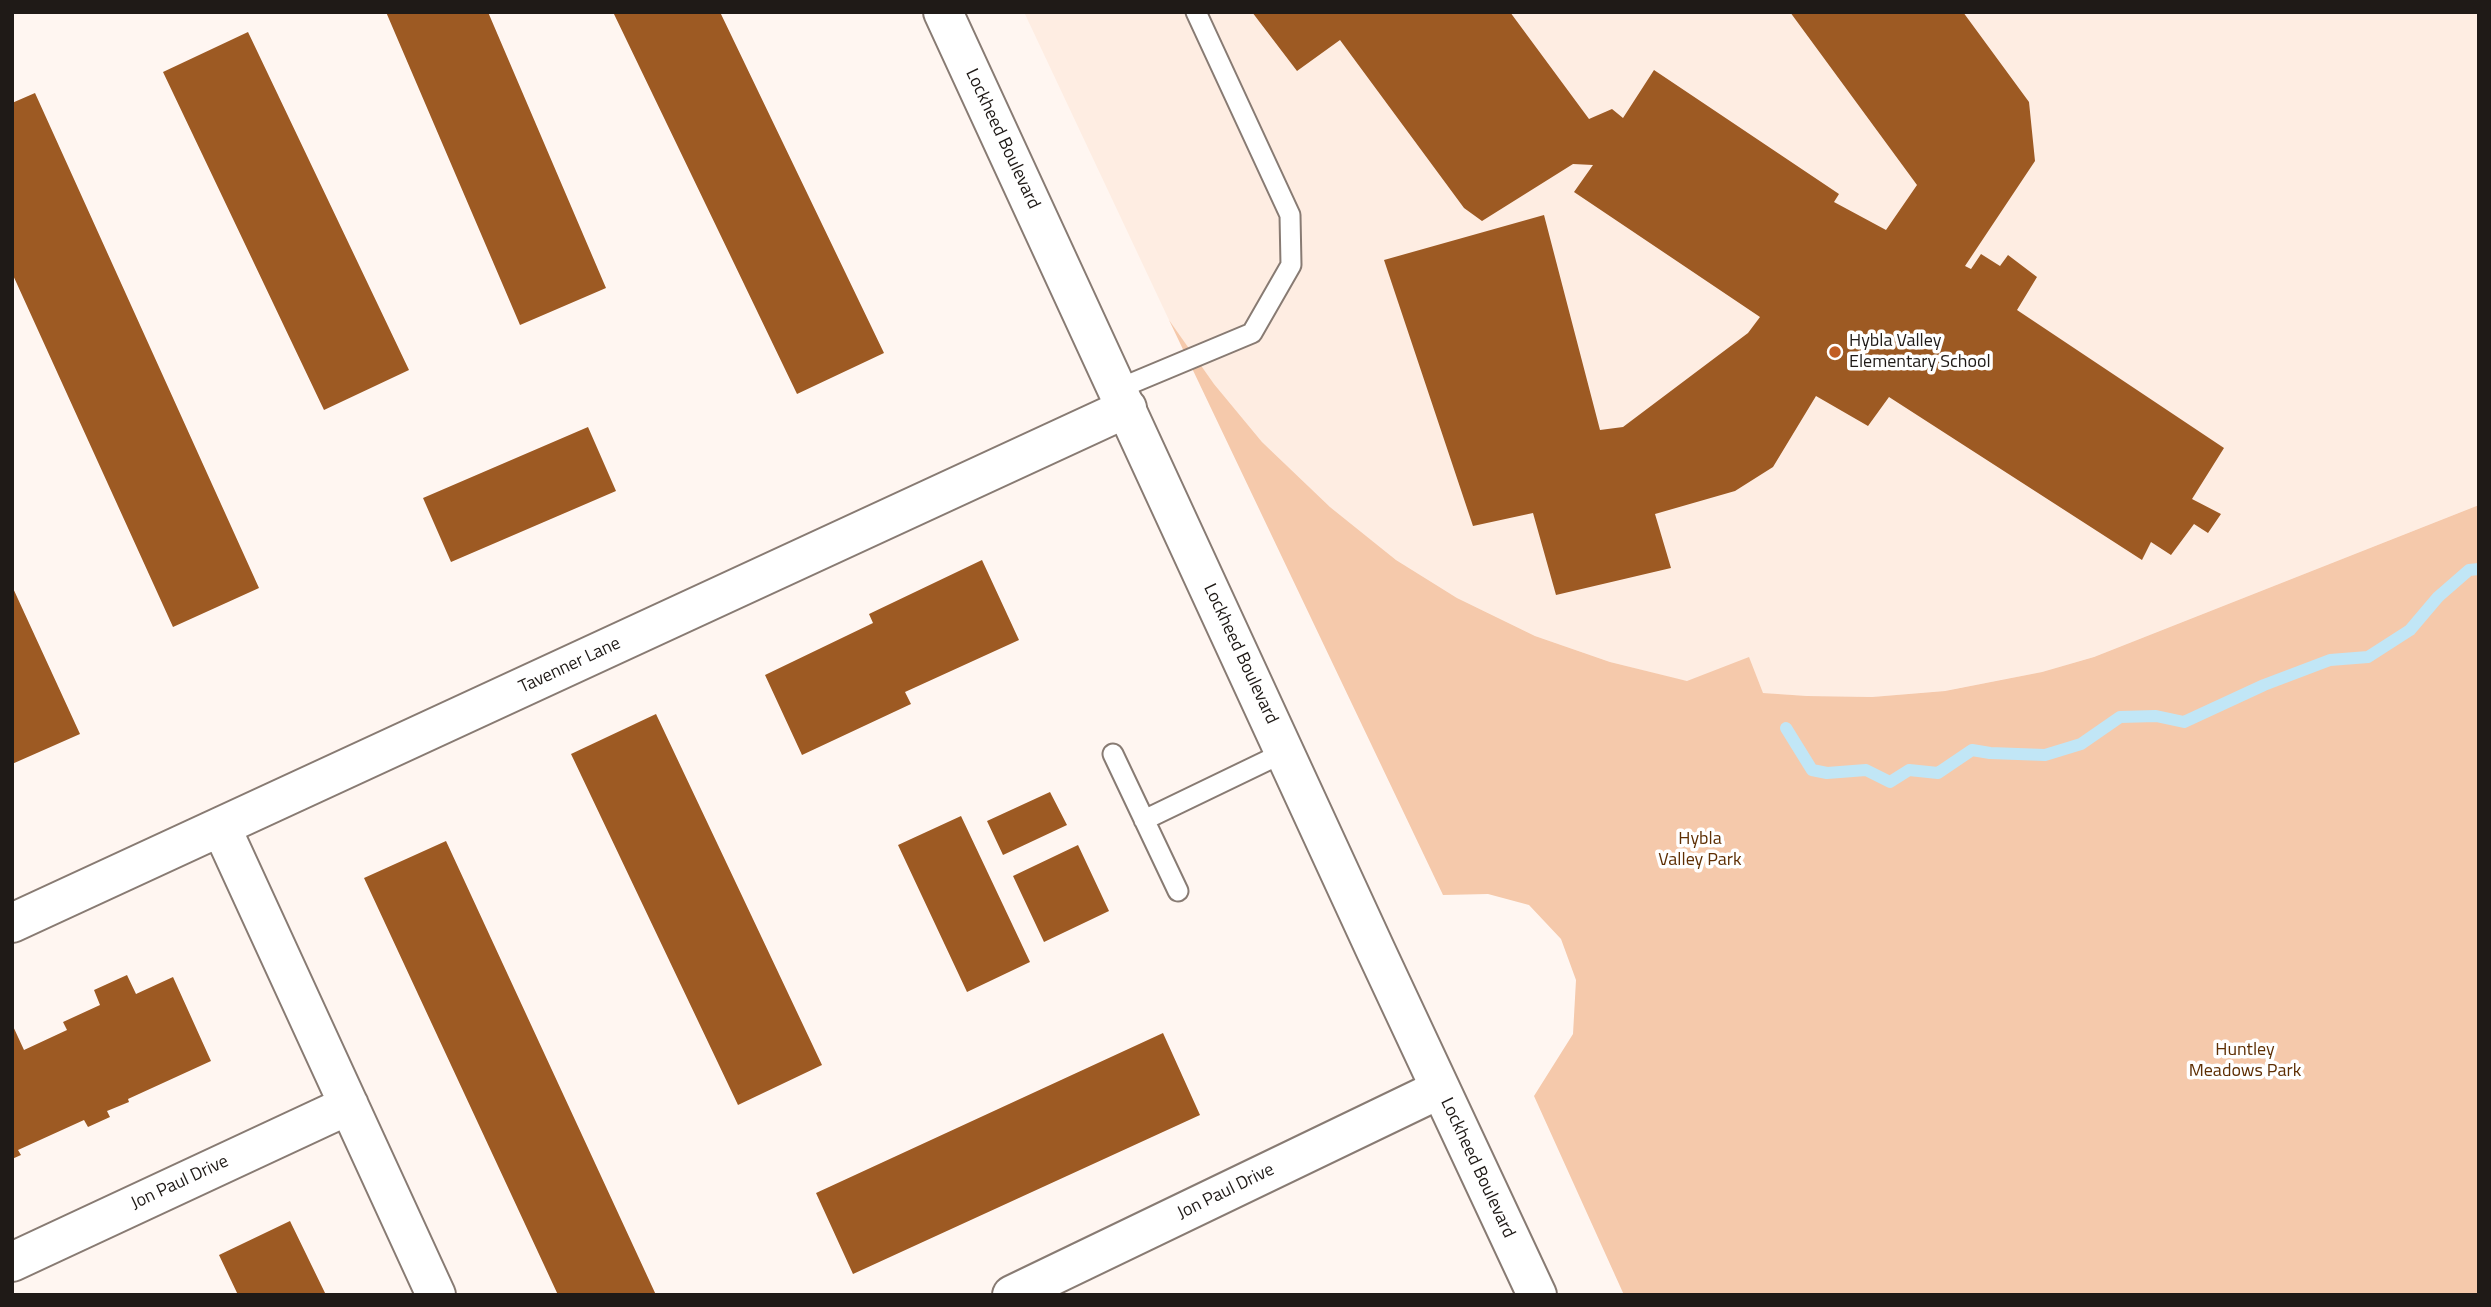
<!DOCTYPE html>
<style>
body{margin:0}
#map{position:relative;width:2491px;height:1307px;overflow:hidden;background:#fff6f1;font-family:"Titillium Web",sans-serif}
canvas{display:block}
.frame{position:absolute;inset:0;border:14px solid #1f1a17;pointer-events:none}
</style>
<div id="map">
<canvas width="2491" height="1307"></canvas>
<div class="frame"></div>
</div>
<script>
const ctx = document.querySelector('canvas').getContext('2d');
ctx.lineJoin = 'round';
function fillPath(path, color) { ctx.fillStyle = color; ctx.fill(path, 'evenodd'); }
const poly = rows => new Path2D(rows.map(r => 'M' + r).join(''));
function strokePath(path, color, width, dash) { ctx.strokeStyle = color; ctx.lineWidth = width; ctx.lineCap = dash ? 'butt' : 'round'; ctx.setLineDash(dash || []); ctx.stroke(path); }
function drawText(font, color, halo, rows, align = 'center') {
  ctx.font = font + ' "Titillium Web",sans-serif'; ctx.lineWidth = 7; ctx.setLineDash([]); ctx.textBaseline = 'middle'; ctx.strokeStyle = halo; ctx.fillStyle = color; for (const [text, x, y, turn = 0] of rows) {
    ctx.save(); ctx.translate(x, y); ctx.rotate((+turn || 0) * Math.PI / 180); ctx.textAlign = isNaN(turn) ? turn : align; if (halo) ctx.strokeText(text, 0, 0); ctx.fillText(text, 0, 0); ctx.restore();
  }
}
const built = poly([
 [1024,12,2479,12,2479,505,2094,657,2042,672,1945,691,1872,697,1807,696,1743,692,1677,679,1610,662,1535,636,1457,598,1396,560,1330,507,1262,442,1214,384,1169,320]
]);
const green = poly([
 [1169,320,1214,384,1262,442,1330,507,1396,560,1457,598,1535,636,1610,662,1687,681,1749,657,1763,693,1807,696,1872,697,1945,691,2042,672,2094,657,2479,505,2479,1295,1624,1295,1534,1096,1573,1034,1576,980,1561,939,1529,905,1488,894,1443,895]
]);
const stream = poly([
 [1786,728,1812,770,1827,773,1866,770,1890,782,1909,770,1938,773,1972,750,1990,753,2045,755,2081,744,2120,717,2156,716,2184,722,2264,685,2330,660,2368,657,2410,630,2438,597,2469,570,2479,569]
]);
const building = poly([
 [386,12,488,12,606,288,520,325],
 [613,12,720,12,884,353,797,394],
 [1252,12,1510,12,1589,119,1612,109,1623,118,1654,70,1839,194,1834,202,1886,230,1917,185,1790,12,1963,12,2029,102,2035,161,1965,266,1971,269,1981,254,2000,266,2008,255,2037,277,2017,310,2224,448,2192,499,2221,514,2208,533,2194,524,2171,555,2151,542,2142,560,1889,397,1868,426,1816,396,1773,467,1735,491,1655,514,1671,568,1556,595,1533,513,1473,526,1384,260,1544,215,1600,430,1623,427,1748,333,1760,317,1574,192,1593,165,1573,164,1482,221,1464,208,1340,40,1297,71],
 [248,32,409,370,324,410,163,72],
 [35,93,259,588,173,627,12,273,12,103],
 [588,427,616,491,451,562,423,498],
 [982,560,1019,640,905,692,911,704,802,755,765,675,873,623,869,614],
 [12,586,80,734,12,764],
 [656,714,822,1065,738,1105,571,754],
 [1050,792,1067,825,1003,855,987,821],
 [961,816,1030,962,967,992,898,845],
 [446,841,656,1295,558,1295,364,878],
 [1078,845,1109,911,1044,942,1013,876],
 [127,975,136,994,173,977,211,1061,128,1099,129,1102,107,1111,110,1117,88,1127,84,1120,18,1150,21,1155,12,1159,12,1024,24,1050,67,1030,63,1022,100,1005,94,990],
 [1163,1033,1200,1115,853,1274,816,1193],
 [290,1221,326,1295,238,1295,219,1255]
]);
const lane = poly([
 [1118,389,1252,333,1291,265,1290,215,1196,12],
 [1113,754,1178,891],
 [1144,820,1285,752]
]);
const street = poly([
 [221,827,436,1295],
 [12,923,1127,408],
 [12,1262,349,1105],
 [1012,1295,1440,1089]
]);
const secondary = poly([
 [943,12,1376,951,1537,1295]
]);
const markers = [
 [1835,352,7,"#c15e24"]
];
const streetNames = [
 ["Lockheed Boulevard",1002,139,65],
 ["Lockheed Boulevard",1240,654,65],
 ["Tavenner Lane",570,666,-25],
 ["Lockheed Boulevard",1477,1168,65],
 ["Jon Paul Drive",180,1183,-25],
 ["Jon Paul Drive",1226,1192,-26]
];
const poiNames = [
 ["Hybla Valley",1849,342],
 ["Elementary School",1849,363]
];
const parkNames = [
 ["Hybla",1700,840],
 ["Valley Park",1700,861],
 ["Huntley",2245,1051],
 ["Meadows Park",2245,1072]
];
fillPath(built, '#feede2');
fillPath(green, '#f5c9ab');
strokePath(stream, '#c1e6f6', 12);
fillPath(building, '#9d5a23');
strokePath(lane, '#887b73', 23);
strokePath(street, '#887b73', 42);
strokePath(secondary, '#887b73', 42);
strokePath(lane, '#fff', 19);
strokePath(street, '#fff', 38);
strokePath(secondary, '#fff', 38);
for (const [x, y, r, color] of markers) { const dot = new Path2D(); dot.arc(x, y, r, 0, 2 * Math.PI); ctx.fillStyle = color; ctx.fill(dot); strokePath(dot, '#fff', 2.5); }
drawText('18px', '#1f1a17', '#fff', streetNames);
drawText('18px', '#1f1a17', '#fff', poiNames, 'left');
drawText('18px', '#5d2e03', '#fff', parkNames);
</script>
